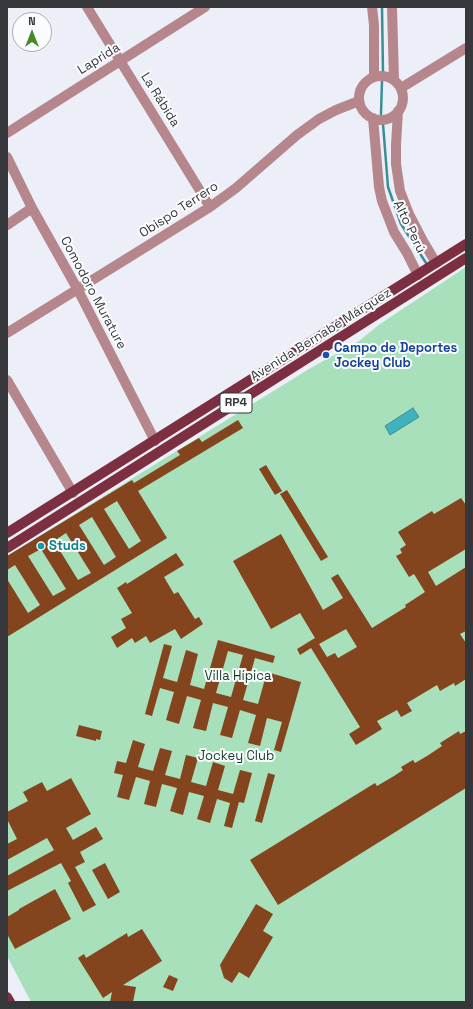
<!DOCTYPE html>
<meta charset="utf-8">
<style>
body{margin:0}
#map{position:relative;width:473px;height:1009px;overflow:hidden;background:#eceef8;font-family:"Space Grotesk",sans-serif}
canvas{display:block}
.frame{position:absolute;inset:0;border:8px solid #36373a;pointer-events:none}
.north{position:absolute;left:12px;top:12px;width:40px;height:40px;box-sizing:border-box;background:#fbfcfe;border:1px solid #acadb0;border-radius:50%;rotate:0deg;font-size:11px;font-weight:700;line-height:16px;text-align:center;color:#36373a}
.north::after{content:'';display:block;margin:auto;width:14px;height:18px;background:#488829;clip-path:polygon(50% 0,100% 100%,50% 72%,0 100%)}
</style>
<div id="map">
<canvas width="473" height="1009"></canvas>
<div class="frame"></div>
<div class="north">N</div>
</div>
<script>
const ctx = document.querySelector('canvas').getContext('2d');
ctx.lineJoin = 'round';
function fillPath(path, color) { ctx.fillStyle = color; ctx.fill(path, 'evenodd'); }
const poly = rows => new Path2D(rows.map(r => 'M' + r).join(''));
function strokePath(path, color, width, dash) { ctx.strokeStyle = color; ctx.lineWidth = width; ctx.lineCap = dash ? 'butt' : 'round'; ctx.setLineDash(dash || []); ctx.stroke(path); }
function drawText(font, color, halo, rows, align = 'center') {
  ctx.font = font + ' "Space Grotesk",sans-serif'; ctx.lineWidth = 4; ctx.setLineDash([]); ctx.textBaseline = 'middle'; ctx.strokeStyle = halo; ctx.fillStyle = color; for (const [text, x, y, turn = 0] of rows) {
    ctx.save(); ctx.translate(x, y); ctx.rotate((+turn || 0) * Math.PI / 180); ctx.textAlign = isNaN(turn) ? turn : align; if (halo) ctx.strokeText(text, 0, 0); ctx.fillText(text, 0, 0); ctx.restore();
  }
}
const green = poly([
 [466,267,466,1002,31,1002,7,956,7,556,309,369,359,341,380,324]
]);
const water = poly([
 [413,408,419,417,390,435,385,426,413,408]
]);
const stream = poly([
 [382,7,383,73],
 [381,114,382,81],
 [383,124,388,187,401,224,428,266]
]);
const building = poly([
 [238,420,243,428,138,491,167,538,7,637,7,579,28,613,40,605,15,565,7,570,7,556,132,480,134,483,180,455,177,451,199,438,202,442],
 [117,501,141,541,129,549,104,509],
 [92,517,116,557,104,565,79,525],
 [66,533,91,573,78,580,54,541],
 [41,549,66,589,53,596,28,556],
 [266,465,282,491,275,495,259,469],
 [287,490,328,557,321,561,280,494],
 [461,498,466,505,466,549,428,572,436,586,466,567,466,631,460,634,466,643,466,679,455,686,454,683,440,691,437,685,407,703,412,711,401,717,397,710,377,721,382,729,356,745,349,734,360,727,311,648,300,655,297,649,315,638,300,613,271,629,233,561,281,534,323,610,343,598,331,578,338,574,372,628,406,607,405,605,425,592,414,574,409,577,396,556,402,553,400,549,406,545,398,532,432,511,434,514],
 [346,629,357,647,338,658,335,653,327,657,319,644],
 [176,553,184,565,164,577,174,594,178,592,195,619,199,617,203,624,181,639,175,629,150,643,146,636,135,643,132,638,117,648,111,637,126,628,121,619,132,613,117,588,126,582,127,584],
 [218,640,275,656,273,663,255,658,243,700,258,704,267,672,301,682,281,752,274,750,282,722,267,718,260,746,248,743,256,715,240,710,232,738,220,735,228,707,213,703,206,731,193,728,201,700,187,696,179,724,166,720,174,692,160,688,152,716,145,714,164,644,172,646,163,678,177,682,186,650,198,654,190,685,204,689],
 [228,651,243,655,231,697,216,693],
 [79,725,102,731,100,740,96,739,96,741,76,736],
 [459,731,460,734,466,731,466,788,278,905,250,860,375,783,377,786,394,776,403,770,401,767,413,760,415,763,427,756,442,746,440,743],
 [133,740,145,744,138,767,153,771,160,748,172,751,165,775,180,779,186,755,198,758,191,782,206,786,213,762,225,766,218,790,233,794,240,770,252,773,244,803,239,802,232,828,224,826,230,803,217,799,210,823,197,819,204,796,189,792,183,815,170,811,177,788,162,784,156,807,144,804,150,781,136,777,129,800,117,797,123,775,114,773,117,761,126,763],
 [268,773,275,775,262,823,255,821],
 [71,778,91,814,66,828,73,840,96,827,103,839,80,852,85,862,75,867,96,905,83,912,68,883,71,881,61,863,7,891,7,876,54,850,47,838,7,860,7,844,17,839,7,819,7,812,28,801,23,792,42,782,47,791],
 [105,863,120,892,108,899,92,870],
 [55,889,71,919,15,949,7,934,7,917,19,910,19,909],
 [256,904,273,914,263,931,273,937,249,978,239,972,232,983,224,978,220,965],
 [142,929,162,961,123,985,136,987,133,1002,110,1002,112,992,103,998,78,958,84,954,86,958,127,933,128,937],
 [169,975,178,979,173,991,163,987]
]);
const minor = poly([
 [87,7,210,207],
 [372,7,374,25,374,77],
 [392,7,394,80],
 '359 98a22 22 0 1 1 44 0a22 22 0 1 1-44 0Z',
 [401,88,466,48],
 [398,111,396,145,396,164,400,191,409,214,423,241,436,263],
 [373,118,379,187,382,201,394,232,407,253,418,275],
 [7,133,205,7],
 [7,157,32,208,78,290,155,441],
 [7,225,32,208],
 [7,333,210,207,236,188,297,135,319,119,336,110,359,101],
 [7,380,73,493]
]);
const major = poly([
 [7,533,466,244],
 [7,548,466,258],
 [7,997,10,1002]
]);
const markers = [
 [326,355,4,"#1a4fb4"],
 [41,546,4,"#0f9aa8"]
];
const shields = [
 [236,403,32]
];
const shieldNames = [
 ["RP4",236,403]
];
const streetNames = [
 ["Laprida",99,59,-32],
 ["La Rábida",160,100,58],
 ["Obispo Terrero",179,210,-33],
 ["Alto Perú",409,227,64],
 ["Comodoro Murature",93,293,62],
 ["Avenida Bernabé Márquez",321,335,-32]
];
const transitNames = [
 ["Campo de Deportes",334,348],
 ["Jockey Club",334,363]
];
const cultureNames = [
 ["Studs",49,546]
];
const parkNames = [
 ["Villa Hípica",238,676],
 ["Jockey Club",236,756]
];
fillPath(green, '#a7e0ba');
fillPath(water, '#3fb2bd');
strokePath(water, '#3c8d96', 1);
strokePath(stream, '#3c8d96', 2.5);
fillPath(building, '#84441d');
strokePath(minor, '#b5878d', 10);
strokePath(major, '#7c2f40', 10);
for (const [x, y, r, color] of markers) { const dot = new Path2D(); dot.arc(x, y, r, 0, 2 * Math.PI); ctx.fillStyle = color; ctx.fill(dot); strokePath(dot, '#fbfcfe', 1.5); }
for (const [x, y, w] of shields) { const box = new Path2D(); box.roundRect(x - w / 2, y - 10, w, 20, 3); ctx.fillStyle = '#fbfcfe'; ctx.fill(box); strokePath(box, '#36373a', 1); }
drawText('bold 12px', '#36373a', null, shieldNames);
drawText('13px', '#36373a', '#fbfcfe', streetNames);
drawText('bold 13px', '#164399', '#fbfcfe', transitNames, 'left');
drawText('bold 13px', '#0d838f', '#fbfcfe', cultureNames, 'left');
drawText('13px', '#143d26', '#fbfcfe', parkNames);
</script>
